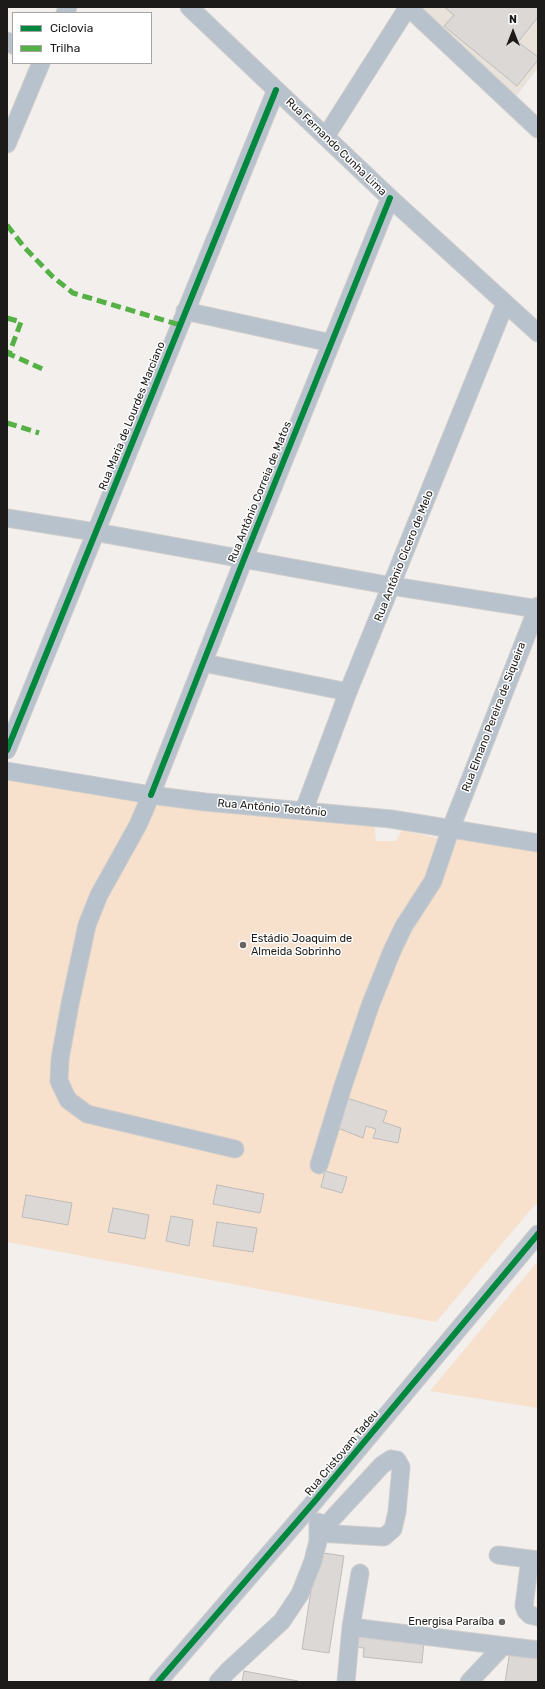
<!DOCTYPE html>
<meta charset="utf-8">
<style>
body{margin:0}
#map{position:relative;width:545px;height:1689px;overflow:hidden;background:#f2efec;font-family:Rubik,sans-serif}
canvas{display:block}
.frame{position:absolute;inset:0;border:8px solid #1c1b19;pointer-events:none}
.legend{position:absolute;left:12px;top:12px;width:140px;height:52px;box-sizing:border-box;background:#fff;border:1px solid #a4a4a3;margin:0;padding:5px 7px;list-style:none;font-size:12px;color:#1c1b19}
.legend li{display:flex;align-items:center;gap:8px;height:20px}
.legend b{width:20px;border:1px solid #a4a4a3}
.north{position:absolute;left:493px;top:12px;width:40px;height:40px;-webkit-text-stroke:3px #fff;paint-order:stroke;rotate:0deg;font-size:11px;font-weight:700;line-height:16px;text-align:center;color:#1c1b19}
.north::after{content:'';display:block;margin:auto;width:14px;height:18px;background:#1c1b19;clip-path:polygon(50% 0,100% 100%,50% 72%,0 100%)}
</style>
<div id="map">
<canvas width="545" height="1689"></canvas>
<div class="frame"></div>
<ul class="legend">
<li><b style="height:5px;background:#00873e"></b>Ciclovia</li>
<li><b style="height:5px;background:#55b145"></b>Trilha</li>
</ul>
<div class="north">N</div>
</div>
<script>
const ctx = document.querySelector('canvas').getContext('2d');
ctx.lineJoin = 'round';
function fillPath(path, color) { ctx.fillStyle = color; ctx.fill(path, 'evenodd'); }
const poly = rows => new Path2D(rows.map(r => 'M' + r).join(''));
function strokePath(path, color, width, dash) { ctx.strokeStyle = color; ctx.lineWidth = width; ctx.lineCap = dash ? 'butt' : 'round'; ctx.setLineDash(dash || []); ctx.stroke(path); }
function drawText(font, color, halo, rows, align = 'center') {
  ctx.font = font + ' Rubik,sans-serif'; ctx.lineWidth = 3; ctx.setLineDash([]); ctx.textBaseline = 'middle'; ctx.strokeStyle = halo; ctx.fillStyle = color; for (const [text, x, y, turn = 0] of rows) {
    ctx.save(); ctx.translate(x, y); ctx.rotate((+turn || 0) * Math.PI / 180); ctx.textAlign = isNaN(turn) ? turn : align; if (halo) ctx.strokeText(text, 0, 0); ctx.fillText(text, 0, 0); ctx.restore();
  }
}
const built = poly([
 [408,7,538,7,538,68,511,103]
]);
const green = poly([
 [7,773,374,820,376,841,396,841,402,830,453,842,462,833,538,848,538,1201,436,1322,7,1242],
 [538,1261,538,1408,430,1391]
]);
const building = poly([
 [444,7,538,7,538,17,518,42,538,57,538,60,517,86,444,26,454,15,444,7],
 [344,1097,387,1111,383,1122,401,1128,398,1143,373,1138,376,1129,366,1126,363,1138,335,1127,344,1097],
 [325,1171,347,1177,342,1193,321,1187,325,1171],
 [217,1185,264,1194,260,1213,213,1204,217,1185],
 [26,1195,72,1203,68,1225,22,1217,26,1195],
 [113,1208,149,1215,145,1239,108,1232,113,1208],
 [171,1216,193,1220,189,1246,166,1241,171,1216],
 [217,1222,257,1228,253,1252,213,1246,217,1222],
 [317,1552,344,1556,329,1653,302,1649,317,1552],
 [353,1632,424,1640,422,1663,363,1657,364,1648,352,1647,353,1632],
 [510,1651,538,1655,538,1682,505,1682,510,1651],
 [244,1671,298,1681,298,1682,242,1682,244,1671]
]);
const minor = poly([
 [189,7,390,198,538,333],
 [408,7,538,129],
 [65,13,68,7],
 [7,41,13,45],
 [326,136,408,7],
 [7,144,41,63],
 [185,311,331,343],
 [7,518,95,532,392,586,538,609],
 [204,663,348,692],
 [7,750,276,90],
 [7,771,151,795,205,802,391,819,538,843],
 [304,810,348,692,505,304],
 [235,1149,87,1114,68,1100,59,1081,60,1059,70,1004,87,925,99,895,138,825,151,795,244,559,390,198],
 [319,1165,343,1086,370,1006,392,951,404,926,433,881,451,828,538,606],
 [391,1459,397,1460,401,1467,397,1512,393,1529,384,1537,319,1533,382,1465,391,1459],
 [498,1555,538,1560],
 [530,1559,524,1606,526,1611,530,1615,538,1617],
 [351,1627,538,1650],
 [158,1682,314,1502,538,1234],
 [218,1682,228,1671,282,1621,300,1594,313,1561,318,1541,318,1522],
 [346,1682,351,1627,360,1573],
 [469,1682,503,1646]
]);
const quiet = poly([
 [7,225,24,247,53,277,73,293,180,325],
 [7,318,21,322,9,354,45,370],
 [7,423,39,433]
]);
const cycleway = poly([
 [7,750,276,90],
 [151,795,244,559,390,198],
 [158,1682,314,1502,538,1234]
]);
const markers = [
 [243,945,4,"#676563"],
 [502,1622,4,"#676563"]
];
const streetNames = [
 ["Rua Fernando Cunha Lima",336,147,44],
 ["Rua Maria de Lourdes Marciano",132,416,-68],
 ["Rua Antônio Correia de Matos",260,492,-68],
 ["Rua Antônio Cícero de Melo",404,556,-68],
 ["Rua Elmano Pereira de Siqueira",494,717,-69],
 ["Rua Antônio Teotônio",272,808,5],
 ["Rua Cristovam Tadeu",342,1453,-50]
];
const poiNames = [
 ["Estádio Joaquim de",251,939],
 ["Almeida Sobrinho",251,952],
 ["Energisa Paraíba",494,1622,"right"]
];
fillPath(built, '#e8e2db');
fillPath(green, '#f8e1cc');
fillPath(building, '#dbd8d6');
strokePath(building, '#bebcba', 1);
strokePath(minor, '#cfcdcb', 19);
strokePath(minor, '#b8c2cd', 17);
strokePath(quiet, '#55b145', 5, [10, 5]);
strokePath(cycleway, '#00873e', 6);
for (const [x, y, r, color] of markers) { const dot = new Path2D(); dot.arc(x, y, r, 0, 2 * Math.PI); ctx.fillStyle = color; ctx.fill(dot); strokePath(dot, '#fff', 1.5); }
drawText('11px', '#1c1b19', '#fff', streetNames);
drawText('11px', '#1c1b19', '#fff', poiNames, 'left');
</script>
